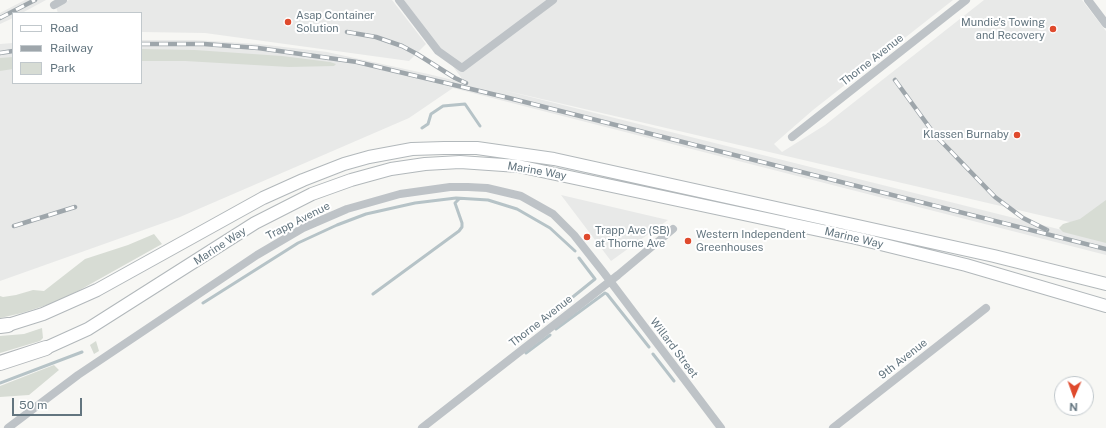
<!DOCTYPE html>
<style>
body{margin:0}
#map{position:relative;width:1106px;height:428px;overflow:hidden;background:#f7f7f4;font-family:"Public Sans",sans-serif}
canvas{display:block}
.legend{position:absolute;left:12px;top:12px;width:130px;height:72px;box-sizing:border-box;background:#fff;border:1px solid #c1c8cc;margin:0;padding:5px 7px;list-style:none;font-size:12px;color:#63757f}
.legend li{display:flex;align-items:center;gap:8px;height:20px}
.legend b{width:20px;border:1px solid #c1c8cc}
.north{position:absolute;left:1054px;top:376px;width:40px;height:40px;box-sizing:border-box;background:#fff;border:1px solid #c1c8cc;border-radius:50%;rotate:182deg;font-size:11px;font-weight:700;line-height:16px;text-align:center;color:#63757f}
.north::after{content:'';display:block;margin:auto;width:14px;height:18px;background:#df4a2d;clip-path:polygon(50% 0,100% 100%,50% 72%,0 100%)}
.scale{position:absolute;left:12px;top:398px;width:70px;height:18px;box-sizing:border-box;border:2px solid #63757f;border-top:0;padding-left:5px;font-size:12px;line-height:14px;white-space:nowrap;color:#63757f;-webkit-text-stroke:3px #fff;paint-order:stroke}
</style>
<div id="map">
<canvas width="1106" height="428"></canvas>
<ul class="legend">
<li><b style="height:5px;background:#fff"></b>Road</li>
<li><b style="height:5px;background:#9ea6ab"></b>Railway</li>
<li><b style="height:11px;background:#d7dcd4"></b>Park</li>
</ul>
<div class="north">N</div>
<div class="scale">50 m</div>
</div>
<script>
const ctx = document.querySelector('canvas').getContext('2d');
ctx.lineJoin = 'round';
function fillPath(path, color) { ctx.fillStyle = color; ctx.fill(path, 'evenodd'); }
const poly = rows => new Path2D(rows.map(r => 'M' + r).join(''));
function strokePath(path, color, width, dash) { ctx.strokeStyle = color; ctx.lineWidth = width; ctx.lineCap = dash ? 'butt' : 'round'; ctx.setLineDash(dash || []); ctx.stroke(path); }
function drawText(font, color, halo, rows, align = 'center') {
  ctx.font = font + ' "Public Sans",sans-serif'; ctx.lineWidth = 4; ctx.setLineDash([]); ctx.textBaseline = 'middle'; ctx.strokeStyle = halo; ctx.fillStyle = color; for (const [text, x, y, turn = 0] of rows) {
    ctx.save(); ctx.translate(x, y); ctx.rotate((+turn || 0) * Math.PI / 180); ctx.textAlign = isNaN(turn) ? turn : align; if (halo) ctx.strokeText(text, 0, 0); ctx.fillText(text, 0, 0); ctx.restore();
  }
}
const built = poly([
 [25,0,46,0,22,13,13,13,13,18,0,24,0,13],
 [69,0,392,0,426,44,409,61,205,33,141,32,141,13,58,13,56,7],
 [404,0,953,0,813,110,774,144,782,152,825,125,984,0,1082,0,1106,31,1106,202,1078,224,503,90,1106,241,1106,255,453,88,409,118,180,217,0,281,0,44,13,43,13,83,141,83,141,40,194,40,258,44,327,52,428,74,461,82,463,80],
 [561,195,668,220,611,261]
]);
const green = poly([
 [141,49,195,50,282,56,330,62,336,64,334,66,289,67,185,61,141,61],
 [13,57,13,69,0,71,0,58],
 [1106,200,1106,243,1063,232,1059,228,1063,224,1080,219],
 [154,234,162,244,78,291,53,303,22,313,0,318,0,296,3,297,16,295,33,290,44,291,85,259,128,245],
 [42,328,43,338,40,341,0,353,0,336,24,334],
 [96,341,99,351,94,354,90,345],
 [54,365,59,370,29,395,0,397,0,386]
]);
const stream = poly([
 [422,128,428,124,431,114,443,106,465,104,480,126],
 [373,294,459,231,462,227,462,223,455,203,459,199],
 [569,300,595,279,579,258],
 [203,303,298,243,337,225,366,214,415,203,456,198,488,200,517,209,550,228,575,251],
 [556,329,605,293,607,294,649,347],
 [526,353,550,335],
 [653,354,674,381],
 [0,383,82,352]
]);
const street = poly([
 [399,0,438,51,462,68,553,0],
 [1088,0,1106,24],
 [54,5,63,0],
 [792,137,966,0],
 [8,428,78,375,257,255,303,228,347,209,400,194,450,187,468,187,487,188,521,196,553,214,574,235,604,273,721,428],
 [422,428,618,275,673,229],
 [833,428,986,308]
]);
const primary = poly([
 [0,325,8,325,43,314,97,290,263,198,303,180,344,164,369,157,412,149,444,148,477,148,554,159,994,256,1106,284],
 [38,350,46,348,88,329,255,223,312,194,351,180,391,169,425,164,460,162,518,166,856,238,966,265,1106,306]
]);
const highway = poly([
 [0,326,8,325],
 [0,363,46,348]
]);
const rail = poly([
 [0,18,35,0],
 [347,32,376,37,402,46,417,54,455,78,466,83],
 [141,44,204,44,258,48,357,62,509,98,1106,249],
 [0,53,13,51],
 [895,80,935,135,995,197,1023,218,1047,230],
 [14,226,75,207]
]);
const markers = [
 [288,22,4,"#df4a2d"],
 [1053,29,4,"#df4a2d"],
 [1017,135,4,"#df4a2d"],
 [587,237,4,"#df4a2d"],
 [688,241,4,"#df4a2d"]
];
const poiNames = [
 ["Asap Container",296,16],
 ["Solution",296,29],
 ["Mundie's Towing",1045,23,"right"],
 ["and Recovery",1045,36,"right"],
 ["Klassen Burnaby",1009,135,"right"],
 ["Trapp Ave (SB)",595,231],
 ["at Thorne Ave",595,244],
 ["Western Independent",696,235],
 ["Greenhouses",696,248]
];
const streetNames = [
 ["Thorne Avenue",872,60,-38],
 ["Marine Way",537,171,10],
 ["Trapp Avenue",298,221,-27],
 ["Marine Way",854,238,13],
 ["Marine Way",220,246,-33],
 ["Thorne Avenue",541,321,-38],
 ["Willard Street",674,348,53],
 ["9th Avenue",903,359,-38]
];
fillPath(built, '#e8e9e8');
fillPath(green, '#d7dcd4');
strokePath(stream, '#b6c3c7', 3);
strokePath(primary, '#b2b8bb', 14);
strokePath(highway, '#b2b7ba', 16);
strokePath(street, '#bec3c7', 8);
strokePath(primary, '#fff', 12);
strokePath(highway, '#fff', 14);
strokePath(rail, '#9ea6ab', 4.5);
strokePath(rail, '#fff', 3, [9]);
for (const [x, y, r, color] of markers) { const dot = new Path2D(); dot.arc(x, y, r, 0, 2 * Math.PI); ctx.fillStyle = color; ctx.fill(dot); strokePath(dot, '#fff', 1.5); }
drawText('11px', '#63757f', '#fff', poiNames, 'left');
drawText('11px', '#63757f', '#fff', streetNames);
</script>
